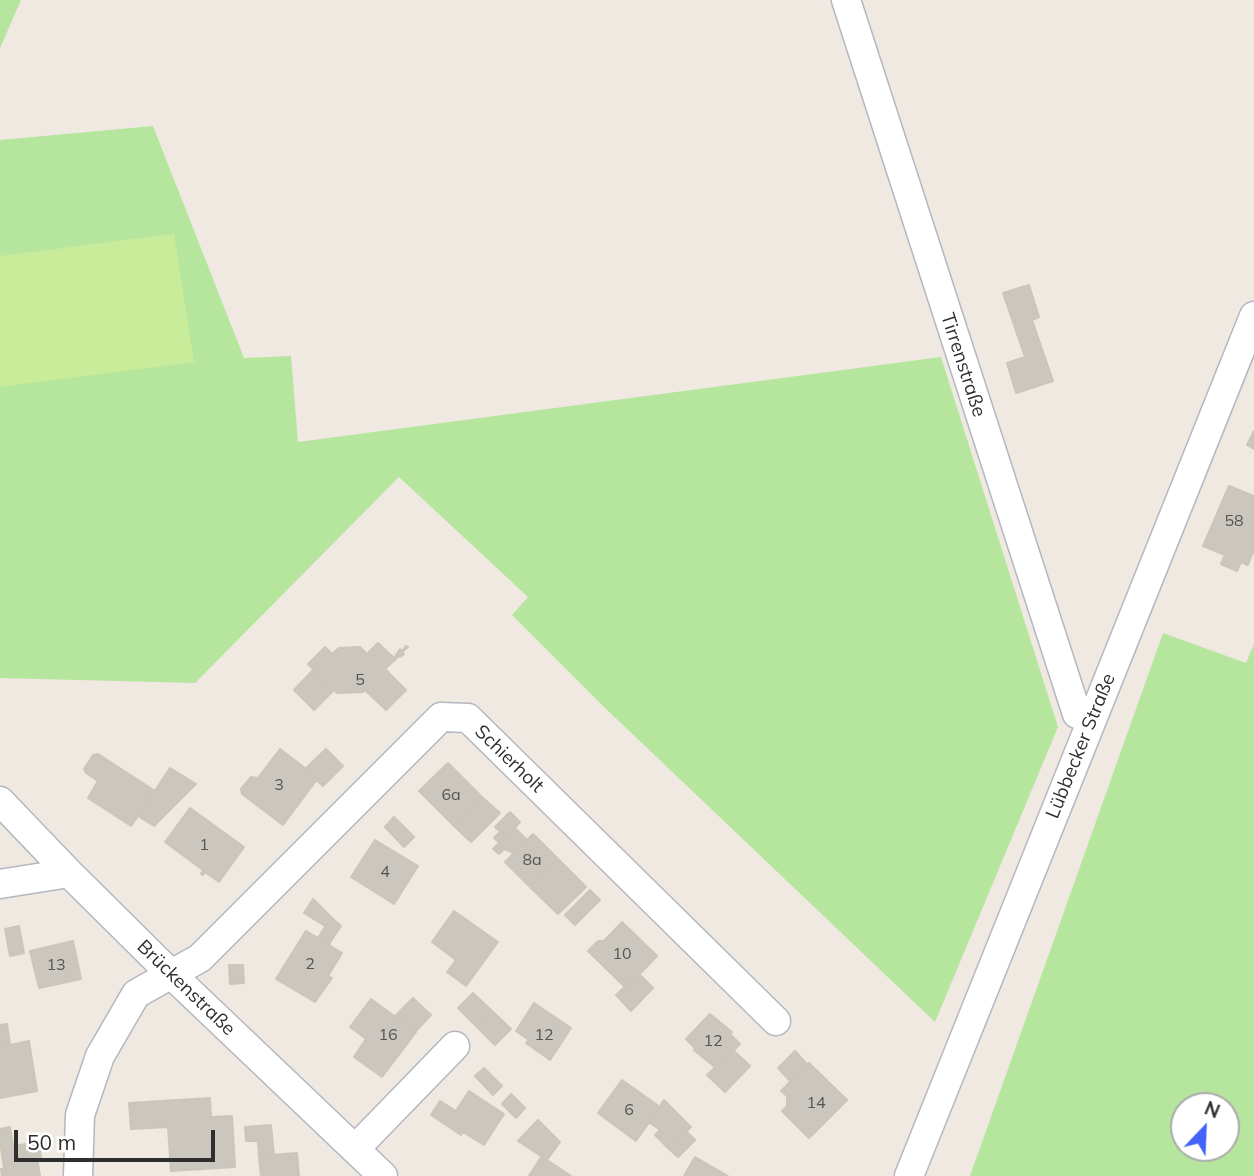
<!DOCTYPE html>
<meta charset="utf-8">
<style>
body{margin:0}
#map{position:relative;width:1254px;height:1176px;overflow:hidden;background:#efe9e1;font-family:Mulish,sans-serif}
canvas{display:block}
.north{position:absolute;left:1170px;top:1092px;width:70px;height:70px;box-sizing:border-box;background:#fff;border:2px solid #ababab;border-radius:50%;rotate:23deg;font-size:19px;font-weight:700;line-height:28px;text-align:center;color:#2e2e2e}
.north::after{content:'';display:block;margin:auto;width:24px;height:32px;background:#4264fb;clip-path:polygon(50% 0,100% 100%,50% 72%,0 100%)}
.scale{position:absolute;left:14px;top:1130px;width:201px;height:32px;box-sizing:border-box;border:4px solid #2e2e2e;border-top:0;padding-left:9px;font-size:21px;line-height:24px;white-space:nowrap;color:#2e2e2e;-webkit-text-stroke:5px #fff;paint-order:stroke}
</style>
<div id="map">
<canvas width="1254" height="1176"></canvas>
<div class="north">N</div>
<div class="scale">50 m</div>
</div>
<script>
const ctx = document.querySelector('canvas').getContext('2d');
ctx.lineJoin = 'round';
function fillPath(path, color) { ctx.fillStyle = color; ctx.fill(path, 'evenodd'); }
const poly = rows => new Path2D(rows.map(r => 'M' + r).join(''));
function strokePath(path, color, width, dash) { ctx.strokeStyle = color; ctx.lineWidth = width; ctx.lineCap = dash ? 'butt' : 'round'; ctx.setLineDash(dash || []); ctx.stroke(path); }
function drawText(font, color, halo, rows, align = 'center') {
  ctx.font = font + ' Mulish,sans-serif'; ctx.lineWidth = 6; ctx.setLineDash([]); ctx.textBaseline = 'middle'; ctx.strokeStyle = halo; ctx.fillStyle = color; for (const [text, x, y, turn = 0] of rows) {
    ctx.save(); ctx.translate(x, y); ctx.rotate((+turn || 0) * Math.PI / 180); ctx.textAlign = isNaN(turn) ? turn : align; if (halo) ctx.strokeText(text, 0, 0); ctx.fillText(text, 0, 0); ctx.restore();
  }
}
const green = poly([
 [0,0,21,0,0,48],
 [153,126,244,358,291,356,298,442,941,357,1058,727,935,1022,603,706,512,615,528,597,399,477,195,683,0,678,0,140],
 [1163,633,1246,663,1254,644,1254,1176,970,1176],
 [1184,1106,1226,1106,1226,1148,1184,1148]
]);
const pitch = poly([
 [174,234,194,362,0,387,0,256]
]);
const building = poly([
 [1029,285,1039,317,1032,320,1053,381,1016,393,1007,363,1025,357,1003,293,1029,285],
 [1254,431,1254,449,1247,445,1254,431],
 [1229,486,1254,496,1254,550,1248,565,1241,562,1237,571,1221,564,1225,555,1203,546,1229,486],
 [378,643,394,658,400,649,402,651,406,646,408,647,402,652,404,654,400,657,399,656,385,669,406,690,386,710,365,690,363,692,337,693,308,664,325,647,332,654,339,648,360,647,367,654,378,643],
 [313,670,334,690,314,710,294,690,313,670],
 [280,749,318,778,283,825,242,794,241,789,251,777,258,778,280,749],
 [326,749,343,766,323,786,316,780,318,778,306,768,326,749],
 [98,754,155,791,131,826,88,798,98,781,86,773,84,769,93,755,98,754],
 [448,763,483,798,455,827,419,791,448,763],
 [170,768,196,784,154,826,138,816,170,768],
 [483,798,500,813,471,842,455,827,483,798],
 [190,808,244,847,219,882,205,872,203,875,201,874,203,870,165,842,190,808],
 [510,812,520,822,506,837,495,827,510,812],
 [394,817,414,837,404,847,385,827,394,817],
 [515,828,527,840,514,853,504,849,500,843,515,828],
 [501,831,506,837,500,843,494,838,501,831],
 [533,834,558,859,530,887,505,862,533,834],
 [375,840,418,866,394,904,351,877,375,840],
 [499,843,505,848,499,854,493,849,499,843],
 [558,859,586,887,558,914,530,887,558,859],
 [590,890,600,900,582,918,572,908,590,890],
 [313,899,331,917,325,926,304,913,313,899],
 [572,908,582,918,575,925,565,915,572,908],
 [454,911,498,942,466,986,447,972,456,960,432,942,454,911],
 [331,917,341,926,331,941,320,935,331,917],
 [622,922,657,956,626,988,588,951,598,941,604,941,622,922],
 [19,926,24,953,10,956,5,929,19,926],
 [306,931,318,938,320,935,331,941,329,945,342,953,328,976,332,978,315,1002,276,979,306,931],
 [73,941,81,979,39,988,30,951,73,941],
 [229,965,243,965,244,983,230,984,229,965],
 [639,974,653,988,631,1011,616,995,639,974],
 [473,993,491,1010,476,1026,458,1008,473,993],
 [413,998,431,1015,416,1031,395,1016,413,998],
 [371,999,416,1032,382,1077,354,1057,366,1039,350,1027,371,999],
 [534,1003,571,1028,550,1060,526,1043,529,1040,516,1031,534,1003],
 [491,1010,511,1029,495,1045,476,1026,491,1010],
 [710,1014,732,1032,730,1034,740,1044,716,1068,694,1050,695,1048,686,1039,710,1014],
 [7,1024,10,1045,0,1047,0,1025,7,1024],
 [29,1041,37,1091,0,1098,0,1047,29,1041],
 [733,1050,750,1066,725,1092,707,1075,733,1050],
 [795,1051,807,1064,798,1074,785,1061,795,1051],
 [785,1061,798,1074,790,1081,778,1068,785,1061],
 [809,1063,847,1100,809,1138,782,1111,787,1106,787,1096,781,1091,809,1063],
 [484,1068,502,1086,493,1095,475,1076,484,1068],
 [622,1080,660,1107,636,1141,598,1113,622,1080],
 [469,1091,504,1114,484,1145,463,1132,461,1135,431,1115,440,1101,456,1111,469,1091],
 [511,1094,525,1108,516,1118,502,1104,511,1094],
 [210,1098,211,1117,232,1116,235,1167,171,1171,168,1127,131,1129,129,1103,210,1098],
 [664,1100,691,1127,669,1149,655,1135,660,1130,649,1122,664,1100],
 [538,1120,560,1142,547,1160,518,1141,538,1120],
 [271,1125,274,1155,259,1156,258,1141,246,1141,245,1127,271,1125],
 [10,1127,13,1146,0,1149,0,1129,10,1127],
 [686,1131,695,1140,678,1157,669,1149,686,1131],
 [39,1142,41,1158,37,1159,40,1176,2,1176,1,1169,4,1168,1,1148,39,1142],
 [297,1153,299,1176,261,1176,259,1156,297,1153],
 [541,1157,547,1160,571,1176,529,1176,541,1157],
 [695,1157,728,1176,684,1176,695,1157]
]);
const street = poly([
 [846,0,1077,714,1092,719],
 [0,801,69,873],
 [0,884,69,873,172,975,383,1176],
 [356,1148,455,1046],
 [78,1176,80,1115,100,1056,136,994,200,958,441,717,468,718,776,1021],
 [909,1176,1254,316]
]);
const numberNames = [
 ["58",1234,521],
 ["5",360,680],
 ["3",279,785],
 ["6a",451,795],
 ["1",204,845],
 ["8a",532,860],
 ["4",385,872],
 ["10",622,954],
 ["2",310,964],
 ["13",56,965],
 ["16",388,1035],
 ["12",544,1035],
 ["12",713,1041],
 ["14",816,1103],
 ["6",629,1110]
];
const streetNames = [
 ["Tirrenstraße",963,365,72],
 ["Lübbecker Straße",1081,746,-68],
 ["Schierholt",509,759,44],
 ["Brückenstraße",186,988,44]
];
fillPath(green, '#b6e59e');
fillPath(pitch, '#c9ec9a');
fillPath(building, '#cbc7bf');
strokePath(building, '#cbc5ba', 2);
strokePath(street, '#b4b7c1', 31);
strokePath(street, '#fff', 28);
drawText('16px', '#555452', null, numberNames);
drawText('19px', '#2e2e2e', '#fff', streetNames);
</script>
